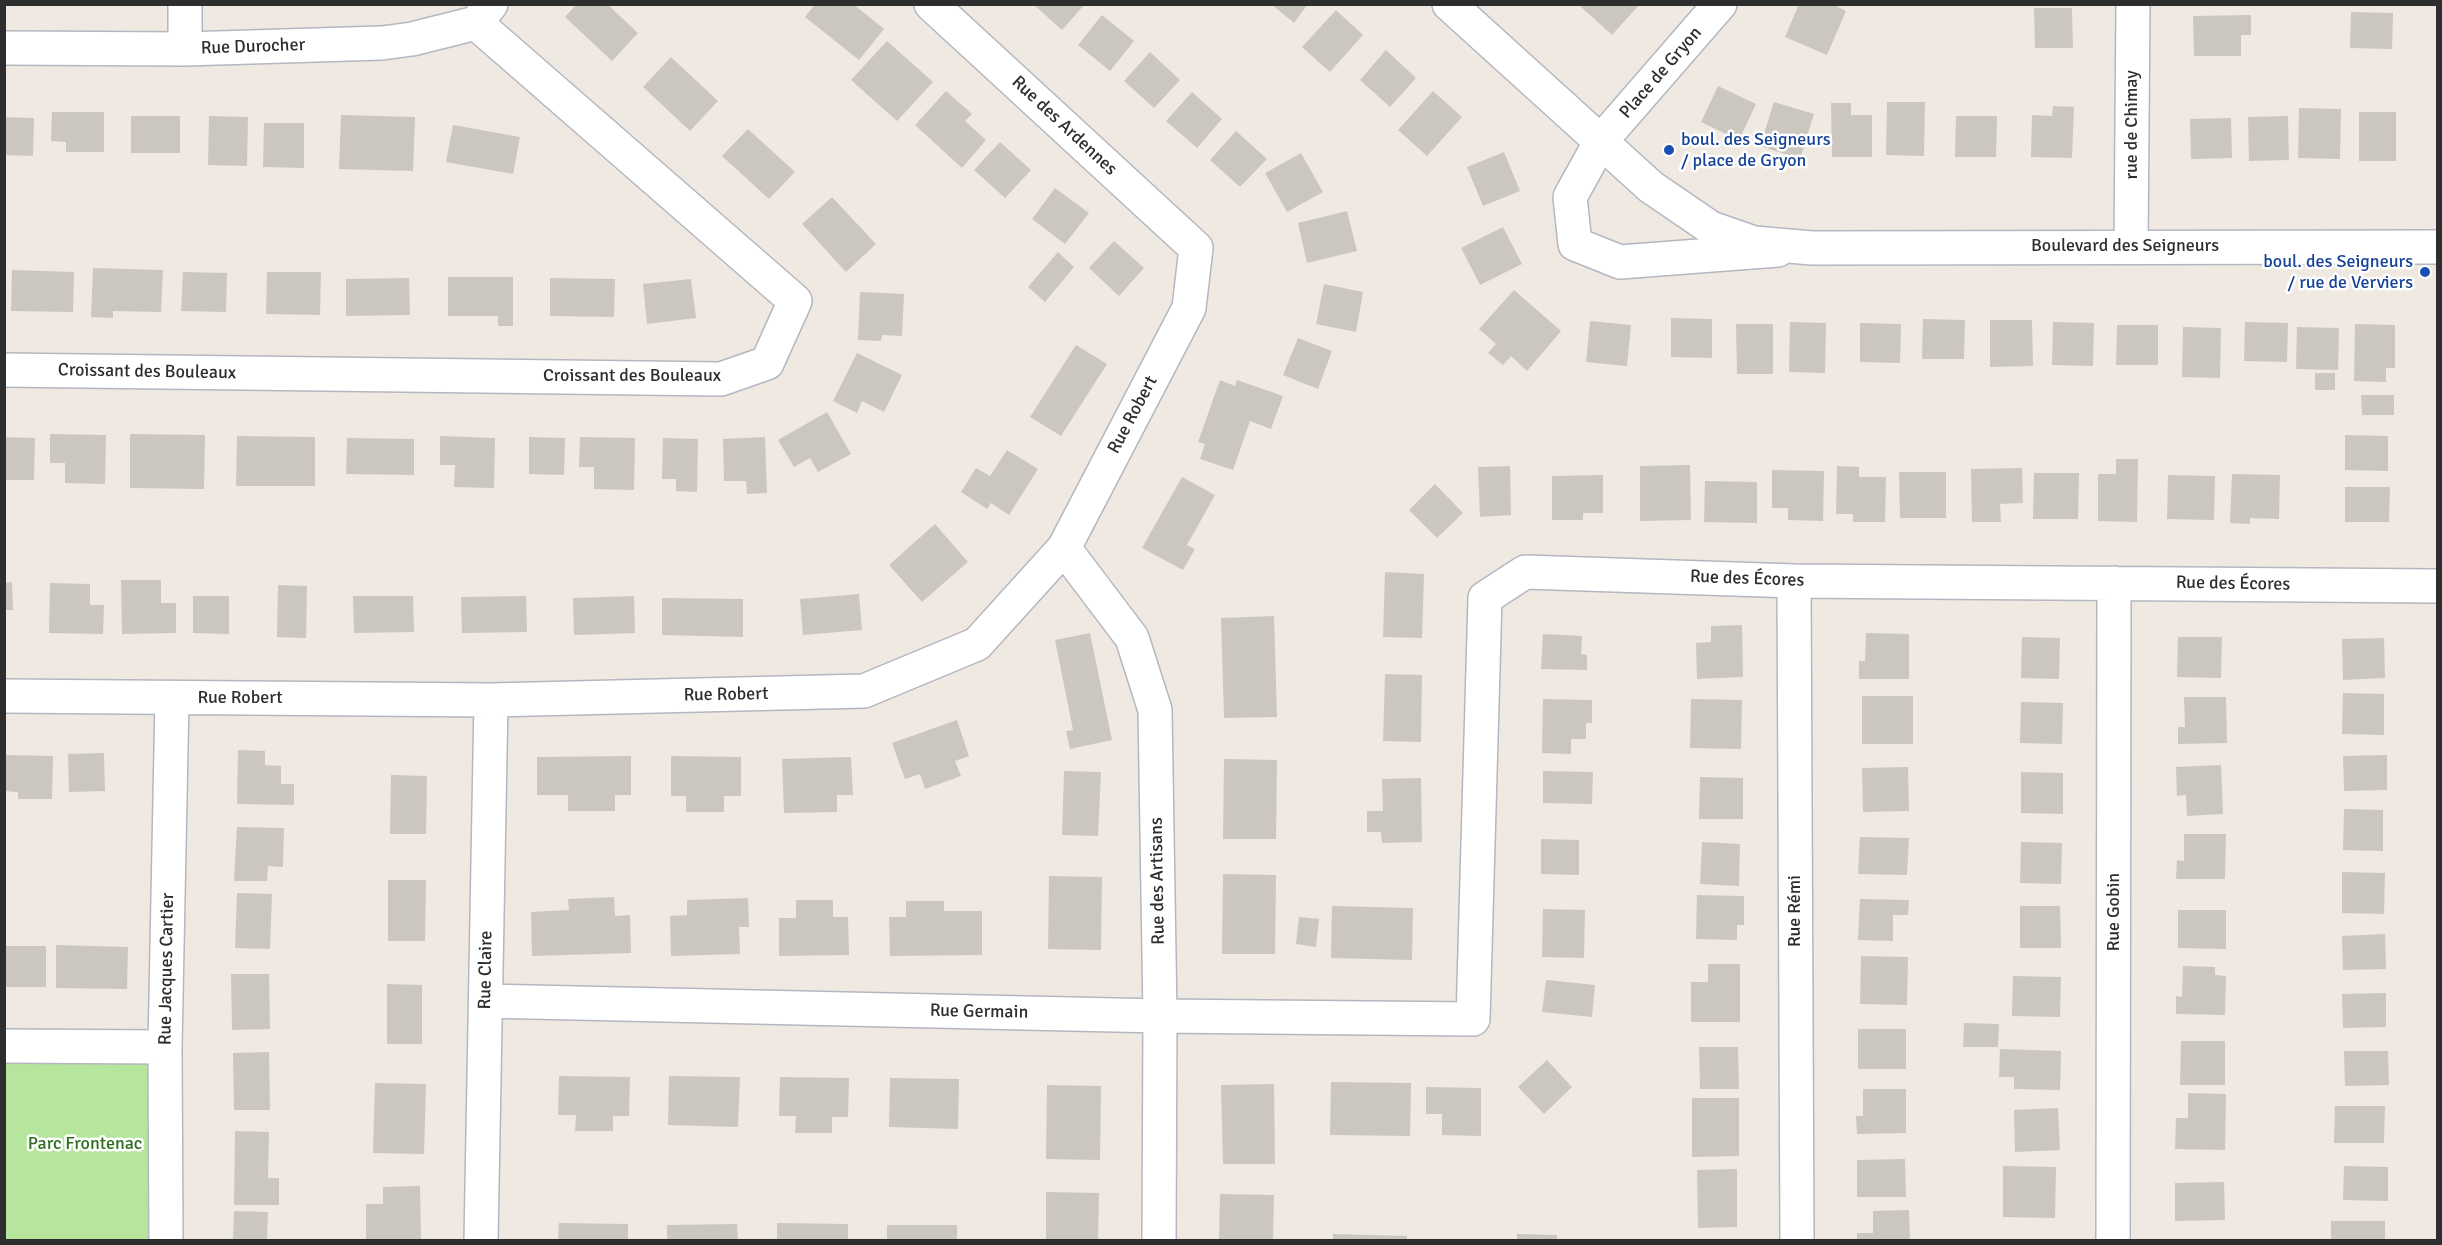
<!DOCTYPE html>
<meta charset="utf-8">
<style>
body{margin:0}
#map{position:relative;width:2442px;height:1245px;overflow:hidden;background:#efe9e1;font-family:Signika,sans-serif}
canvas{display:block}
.frame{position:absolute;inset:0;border:6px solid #2e2e2e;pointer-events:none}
</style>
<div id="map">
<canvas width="2442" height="1245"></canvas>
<div class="frame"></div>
</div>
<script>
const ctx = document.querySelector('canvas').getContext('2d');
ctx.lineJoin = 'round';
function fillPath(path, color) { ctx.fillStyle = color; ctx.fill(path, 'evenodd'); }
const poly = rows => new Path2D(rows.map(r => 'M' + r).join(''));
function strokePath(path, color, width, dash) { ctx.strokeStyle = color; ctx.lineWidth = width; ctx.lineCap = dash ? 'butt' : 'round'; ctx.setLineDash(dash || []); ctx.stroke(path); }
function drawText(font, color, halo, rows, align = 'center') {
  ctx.font = font + ' Signika,sans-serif'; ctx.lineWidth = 5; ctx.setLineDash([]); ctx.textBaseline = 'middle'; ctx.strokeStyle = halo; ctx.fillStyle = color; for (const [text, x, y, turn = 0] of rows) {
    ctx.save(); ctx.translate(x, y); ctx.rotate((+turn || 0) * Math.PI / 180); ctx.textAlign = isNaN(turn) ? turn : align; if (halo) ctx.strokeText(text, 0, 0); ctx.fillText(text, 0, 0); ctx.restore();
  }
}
const green = poly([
 [5,1046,165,1047,166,1240,5,1240]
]);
const building = poly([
 [577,4,607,4,638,33,612,61,565,17],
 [815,4,853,4,884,29,859,60,805,17],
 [1033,4,1085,4,1062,30],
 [1271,4,1308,4,1294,23],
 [1583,4,1640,4,1612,35,1581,7],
 [1799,4,1832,4,1846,11,1827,55,1785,37],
 [2034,8,2072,8,2073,48,2035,48],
 [1336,10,1363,35,1330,72,1302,47],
 [2351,12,2393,13,2392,49,2350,48],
 [1102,15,1134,41,1110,71,1078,45],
 [2251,15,2251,35,2241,35,2241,56,2194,56,2193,16],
 [887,41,933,82,897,121,851,80],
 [1386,50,1416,78,1390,107,1360,80],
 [1150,52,1180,80,1154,108,1124,81],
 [671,57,718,101,690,131,643,87],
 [1718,86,1756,104,1739,140,1701,122],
 [946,91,972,114,965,121,986,140,962,168,915,125],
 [1433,91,1462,117,1427,156,1398,130],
 [1192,92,1222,119,1197,148,1166,121],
 [1774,102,1814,114,1800,159,1760,146],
 [1887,102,1925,102,1924,156,1886,155],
 [1831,103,1851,103,1851,115,1872,115,1872,157,1832,157],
 [2053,106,2074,107,2072,158,2031,157,2032,115,2052,116],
 [2299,108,2341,109,2340,159,2298,158],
 [52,112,104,112,104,152,66,152,66,142,51,141],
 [2359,112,2396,112,2396,161,2359,161],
 [341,115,415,117,413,171,339,169],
 [131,116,180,116,180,153,131,153],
 [209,116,248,117,247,166,208,165],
 [1956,116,1997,116,1996,157,1955,157],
 [2288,116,2289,160,2249,161,2248,117],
 [4,117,34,118,33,156,4,155],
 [2231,118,2232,158,2191,159,2190,119],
 [264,123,304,123,304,168,263,167],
 [453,125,520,137,513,174,446,162],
 [748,129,795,172,769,199,722,156],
 [1236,131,1267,159,1240,187,1210,160],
 [1000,142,1031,170,1005,198,974,170],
 [1504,152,1520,191,1483,206,1467,167],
 [1301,153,1323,192,1287,212,1265,173],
 [1055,188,1089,213,1065,244,1032,219],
 [832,197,876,244,846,272,802,224],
 [1347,211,1357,251,1307,263,1298,223],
 [1503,227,1522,264,1480,285,1461,248],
 [1114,241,1144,268,1119,296,1089,268],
 [1058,252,1074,267,1045,302,1028,287],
 [93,268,163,270,161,312,113,311,113,318,91,317],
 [12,270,74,272,73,312,11,311],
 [183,272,227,273,226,312,181,311],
 [267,272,321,272,320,315,266,314],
 [448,277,513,277,513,326,498,326,498,316,448,316],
 [409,278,410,315,346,316,346,279],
 [550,278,615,279,614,317,550,316],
 [691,279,696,318,647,324,643,284],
 [1324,284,1363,292,1356,332,1316,324],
 [1514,290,1561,331,1527,371,1511,356,1503,365,1488,353,1496,344,1479,329],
 [860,292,904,294,902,336,882,335,881,341,858,340],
 [1671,318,1712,319,1712,358,1671,357],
 [1923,319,1965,320,1964,359,1922,359],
 [1990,320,2032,320,2033,366,1990,367],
 [1590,321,1631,325,1627,366,1586,362],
 [1790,322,1826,323,1825,373,1789,372],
 [2053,322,2094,323,2093,366,2052,365],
 [2245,322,2288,323,2287,362,2244,361],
 [1860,323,1901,324,1900,363,1860,362],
 [1736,324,1773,324,1773,374,1737,374],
 [2355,324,2395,325,2395,368,2386,368,2386,382,2354,381],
 [2117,325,2158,325,2158,365,2116,365],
 [2183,327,2221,328,2220,378,2182,377],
 [2297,327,2339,328,2338,370,2296,369],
 [1298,338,1332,351,1318,389,1283,375],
 [1076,345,1107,364,1061,436,1030,417],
 [857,353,902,375,884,412,862,401,857,413,833,401],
 [2315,373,2335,373,2335,390,2315,390],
 [1220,380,1235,386,1237,380,1283,396,1271,429,1250,421,1233,470,1200,459,1205,444,1198,442],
 [2361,395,2394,395,2394,415,2362,415],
 [827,412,851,454,818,472,810,458,794,467,778,440],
 [50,434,106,435,105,484,65,483,65,463,50,463],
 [130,434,205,435,204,489,130,488],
 [2345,435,2388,436,2388,471,2345,470],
 [237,436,315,437,315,486,236,486],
 [440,436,495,438,494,488,454,487,455,465,440,465],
 [5,437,35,438,34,480,5,480],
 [529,437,565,438,564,475,529,474],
 [580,437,635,438,634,490,594,489,594,467,579,467],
 [765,437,767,493,747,494,746,481,724,481,723,439],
 [347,438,414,439,414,475,346,474],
 [663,438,698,439,697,492,676,491,676,479,662,479],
 [1007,450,1038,469,1009,515,991,503,987,509,961,492,976,468,990,476],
 [2116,459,2138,459,2137,522,2098,521,2098,474,2116,474],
 [1690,465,1691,520,1640,521,1640,466],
 [1510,466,1511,515,1480,517,1478,467],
 [1837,466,1859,467,1859,477,1886,477,1885,522,1853,522,1853,514,1836,514],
 [2022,468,2023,503,2000,504,2001,522,1972,522,1971,469],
 [1772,470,1824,471,1823,521,1788,520,1788,508,1772,508],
 [1899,472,1946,472,1946,518,1900,518],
 [2034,473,2079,473,2078,519,2033,519],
 [2232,474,2280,475,2279,519,2250,518,2250,524,2230,523],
 [1603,475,1603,513,1583,513,1583,520,1552,520,1552,476],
 [2168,475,2215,476,2214,520,2167,519],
 [1182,477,1215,495,1187,545,1195,549,1183,570,1142,548],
 [1705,481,1757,482,1757,523,1704,522],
 [1435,484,1463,513,1437,538,1409,510],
 [2345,487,2390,487,2389,522,2345,522],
 [935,524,968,562,922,602,889,565],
 [1385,572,1424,574,1422,638,1383,637],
 [121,580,161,580,161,603,176,603,176,633,122,634],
 [12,582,13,610,4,610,4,583],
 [50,583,90,584,90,605,104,605,103,634,49,633],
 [278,585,307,586,306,638,277,637],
 [859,594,862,630,803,635,800,599],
 [193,596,229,596,229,634,193,633],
 [353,596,413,596,414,632,354,633],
 [526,596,527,632,462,633,461,597],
 [634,596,635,633,574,635,573,598],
 [662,598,743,599,743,637,662,635],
 [1274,616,1277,717,1224,718,1221,618],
 [1742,625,1743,677,1697,679,1696,643,1711,642,1711,626],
 [1090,633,1112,740,1070,749,1066,731,1073,730,1055,640],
 [1866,633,1909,634,1909,679,1859,679,1859,661,1865,661],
 [1543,634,1582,636,1581,654,1587,655,1587,670,1541,669],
 [2022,637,2060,638,2059,679,2021,678],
 [2178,637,2222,637,2221,678,2177,677],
 [2384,638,2385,678,2343,680,2342,639],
 [1385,674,1422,675,1421,742,1383,741],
 [2343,693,2384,694,2384,735,2342,734],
 [1862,696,1913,696,1913,744,1862,744],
 [2184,697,2226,697,2227,743,2178,744,2178,727,2185,727],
 [1543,699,1592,700,1592,723,1586,723,1586,739,1571,739,1571,754,1542,753],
 [1691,699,1742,700,1741,749,1690,748],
 [2021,702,2063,703,2062,744,2020,743],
 [957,720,969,756,955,761,961,776,925,789,920,774,905,779,892,743],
 [238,750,265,751,265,765,281,766,281,784,294,784,294,805,237,804],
 [104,753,105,791,69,792,68,754],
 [4,755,53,756,52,799,18,799,18,792,4,791],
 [2387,755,2387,790,2344,791,2343,756],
 [631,756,631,795,615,795,615,811,568,811,568,795,537,795,537,757],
 [671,756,741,757,741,796,724,796,724,812,686,812,686,796,671,796],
 [851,757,853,795,837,795,837,812,784,813,782,759],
 [1224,759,1277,760,1276,839,1223,839],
 [2221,765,2223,814,2187,816,2186,795,2177,796,2176,767],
 [1908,767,1909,811,1863,812,1862,768],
 [1064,771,1101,772,1098,836,1062,835],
 [1543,771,1593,772,1592,804,1543,803],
 [2021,772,2063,773,2063,814,2021,813],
 [391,775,427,776,426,834,390,834],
 [1700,777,1743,778,1743,819,1699,819],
 [1421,778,1422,842,1382,843,1381,832,1367,832,1367,811,1383,811,1382,779],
 [2344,809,2383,810,2383,851,2343,850],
 [237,827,284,828,283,867,268,866,267,881,234,881],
 [2184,834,2226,834,2225,879,2176,879,2177,860,2184,861],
 [1860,837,1909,838,1907,875,1858,874],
 [1541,839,1579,840,1579,875,1541,874],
 [1702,842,1740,844,1739,886,1700,884],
 [2021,842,2062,843,2061,884,2020,883],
 [2342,872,2385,873,2384,914,2342,913],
 [1223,874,1276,875,1275,954,1222,954],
 [1049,876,1102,877,1101,950,1048,949],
 [388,880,426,880,425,941,388,941],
 [237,893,272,894,270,949,235,948],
 [1697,895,1744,896,1744,925,1737,925,1737,940,1696,939],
 [614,897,615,916,630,915,631,953,532,956,531,912,569,910,568,899],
 [748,898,749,927,739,927,740,954,671,956,670,916,687,915,687,900],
 [1860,899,1909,900,1908,915,1893,915,1893,941,1858,940],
 [796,900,833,900,833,917,848,917,849,955,779,956,779,918,796,918],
 [906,901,944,901,944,911,982,911,982,955,890,956,889,917,906,917],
 [1332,906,1413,908,1412,960,1331,958],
 [2020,906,2060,906,2061,948,2020,948],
 [1543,909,1585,910,1584,958,1542,957],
 [2178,910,2226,910,2226,949,2178,948],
 [1299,917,1319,919,1316,947,1296,944],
 [2385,934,2386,969,2343,970,2342,936],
 [56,945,128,947,127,989,56,988],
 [4,946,46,946,46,987,4,987],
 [1861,956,1908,957,1907,1005,1860,1004],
 [1708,964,1740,964,1740,1022,1691,1022,1691,982,1708,982],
 [2183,966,2215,967,2215,975,2226,976,2225,1015,2176,1014,2176,996,2182,997],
 [231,974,269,974,270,1029,232,1030],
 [2013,976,2061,977,2060,1017,2012,1016],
 [1546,980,1595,985,1592,1017,1542,1012],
 [387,984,422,985,422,1044,387,1044],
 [2386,993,2386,1027,2343,1028,2342,994],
 [1964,1023,1999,1024,1998,1047,1963,1047],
 [1858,1029,1906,1029,1906,1069,1858,1069],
 [2181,1041,2225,1041,2225,1085,2180,1085],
 [1699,1047,1738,1047,1739,1089,1700,1089],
 [2000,1049,2061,1051,2060,1090,2014,1089,2014,1077,1999,1077],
 [2344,1051,2388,1051,2389,1085,2345,1086],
 [269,1052,270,1110,234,1110,233,1053],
 [1547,1060,1572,1087,1544,1114,1518,1087],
 [559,1076,630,1077,629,1116,613,1116,613,1131,575,1131,576,1115,558,1115],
 [669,1076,740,1077,738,1127,668,1125],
 [780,1077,849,1078,848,1117,832,1117,832,1133,795,1133,796,1116,779,1116],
 [890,1078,959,1079,958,1129,889,1127],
 [1331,1082,1411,1083,1410,1136,1330,1135],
 [375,1083,426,1084,424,1154,373,1153],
 [1274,1084,1275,1164,1223,1164,1221,1085],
 [1047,1085,1101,1086,1100,1160,1046,1159],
 [1426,1087,1481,1088,1481,1136,1442,1135,1442,1114,1426,1114],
 [1863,1089,1906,1089,1906,1133,1857,1134,1856,1116,1863,1116],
 [2188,1093,2226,1094,2225,1150,2175,1149,2176,1118,2188,1118],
 [1692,1098,1739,1098,1739,1156,1692,1157],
 [2335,1106,2385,1106,2384,1143,2334,1143],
 [2058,1108,2060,1150,2015,1152,2014,1110],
 [235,1131,269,1132,268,1178,279,1178,279,1205,234,1205],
 [1905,1159,1906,1197,1857,1197,1857,1160],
 [2003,1166,2056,1167,2055,1218,2003,1217],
 [2344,1166,2388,1167,2388,1201,2343,1200],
 [1737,1169,1737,1227,1698,1228,1697,1170],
 [2224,1182,2225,1220,2175,1221,2175,1183],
 [420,1186,421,1240,366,1240,366,1204,383,1204,383,1187],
 [1046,1192,1099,1193,1098,1240,1046,1240],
 [1220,1194,1274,1195,1273,1240,1219,1240],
 [1909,1210,1910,1240,1857,1240,1857,1233,1873,1233,1873,1211],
 [234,1211,268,1212,267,1240,233,1240],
 [2331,1221,2385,1221,2385,1240,2331,1240],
 [559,1223,628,1224,628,1240,558,1240],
 [777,1223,848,1224,848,1240,777,1240],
 [737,1224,738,1240,667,1240,667,1225],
 [887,1225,957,1225,957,1240,887,1240],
 [1333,1234,1407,1236,1407,1240,1333,1240],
 [1517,1234,1557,1235,1557,1240,1517,1240]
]);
const street = poly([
 [185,4,185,49],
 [1720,4,1601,141,1570,197,1575,244,1620,262,1778,250],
 [4,48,185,49,382,43,412,39,476,23,491,4],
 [2131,246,2133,4],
 [4,370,721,379,767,363,795,301,476,23],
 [1064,548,1132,638,1155,710,1160,1016,1159,1240],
 [1794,581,1797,1240],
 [4,696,491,700,864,691,977,644,1064,548,1189,308,1196,248,931,4],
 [486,1001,1160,1016,1473,1019,1485,598,1525,572,1794,581,2438,586],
 [4,1046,165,1047],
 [166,1240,165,1047,172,698],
 [481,1240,491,700],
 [2113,1240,2114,583]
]);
const secondary = poly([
 [1449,4,1651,187,1711,228,1754,243,1812,248,2438,247]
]);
const markers = [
 [1669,150,6,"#1a4fb4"],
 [2425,272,6,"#1a4fb4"]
];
const streetNames = [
 ["Rue Durocher",253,47,-2],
 ["Place de Gryon",1661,73,-49],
 ["rue de Chimay",2132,125,-90],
 ["Rue des Ardennes",1064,126,43],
 ["Boulevard des Seigneurs",2125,246],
 ["Croissant des Bouleaux",147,372,1],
 ["Croissant des Bouleaux",632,376],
 ["Rue Robert",1133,415,-62],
 ["Rue des Écores",1747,579,2],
 ["Rue des Écores",2233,584,1],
 ["Rue Robert",726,695,-1],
 ["Rue Robert",240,698],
 ["Rue des Artisans",1158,881,-91],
 ["Rue Rémi",1795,911,-90],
 ["Rue Gobin",2114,912,-90],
 ["Rue Jacques Cartier",167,969,-89],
 ["Rue Claire",486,970,-89],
 ["Rue Germain",979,1012,1]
];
const transitNames = [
 ["boul. des Seigneurs",1681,140],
 ["/ place de Gryon",1681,161],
 ["boul. des Seigneurs",2413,262,"right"],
 ["/ rue de Verviers",2413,283,"right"]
];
const parkNames = [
 ["Parc Frontenac",85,1144]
];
fillPath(green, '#b6e59e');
fillPath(building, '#cbc7bf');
strokePath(street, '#b4b7c1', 36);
strokePath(secondary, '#b4b7c1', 36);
strokePath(street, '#fff', 33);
strokePath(secondary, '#fff', 33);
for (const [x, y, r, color] of markers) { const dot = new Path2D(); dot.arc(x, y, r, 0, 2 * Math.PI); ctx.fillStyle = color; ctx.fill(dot); strokePath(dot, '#fff', 2); }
drawText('18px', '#2e2e2e', '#fff', streetNames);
drawText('18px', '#164399', '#fff', transitNames, 'left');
drawText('18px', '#2c6e1b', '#fff', parkNames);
</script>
